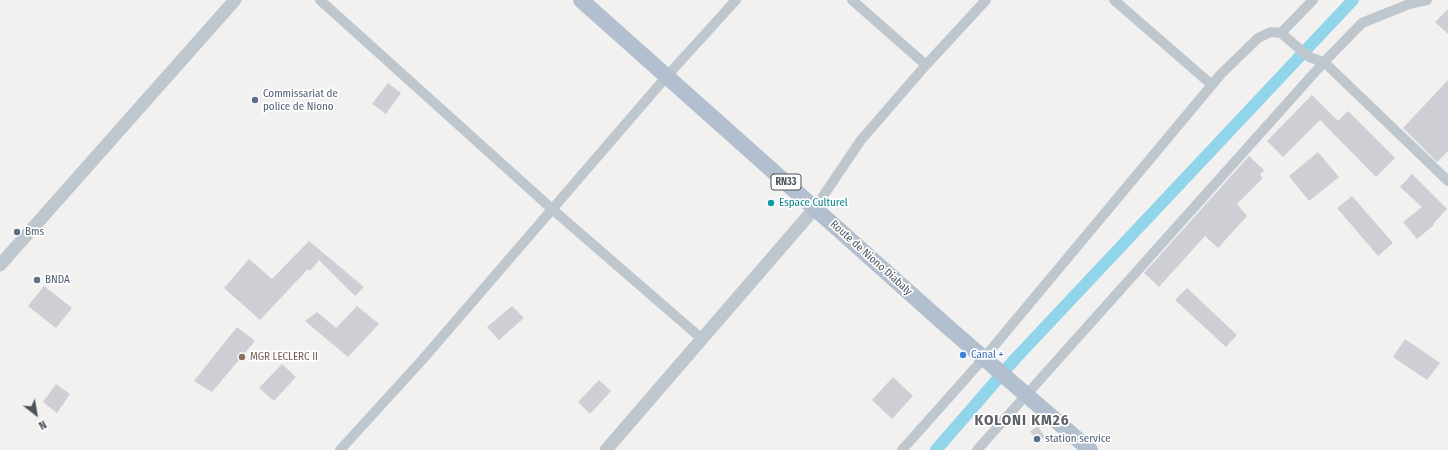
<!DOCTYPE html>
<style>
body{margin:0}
#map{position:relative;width:1448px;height:450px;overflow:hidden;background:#f3f0f0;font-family:"Fira Sans Condensed",sans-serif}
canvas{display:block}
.north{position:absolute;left:16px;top:394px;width:40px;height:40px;-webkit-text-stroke:3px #fff;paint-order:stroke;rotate:149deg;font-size:11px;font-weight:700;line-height:16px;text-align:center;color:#49535d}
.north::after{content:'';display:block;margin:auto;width:14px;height:18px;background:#49535d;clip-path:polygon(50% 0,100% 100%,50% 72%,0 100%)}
</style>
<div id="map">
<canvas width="1448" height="450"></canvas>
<div class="north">N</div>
</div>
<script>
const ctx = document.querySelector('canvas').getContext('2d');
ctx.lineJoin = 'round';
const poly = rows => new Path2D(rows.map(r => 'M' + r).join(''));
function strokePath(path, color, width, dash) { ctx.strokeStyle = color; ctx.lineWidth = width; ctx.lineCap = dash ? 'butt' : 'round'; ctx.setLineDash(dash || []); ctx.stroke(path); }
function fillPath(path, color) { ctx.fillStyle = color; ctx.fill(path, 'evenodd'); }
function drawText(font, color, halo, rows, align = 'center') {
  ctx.font = font + ' "Fira Sans Condensed",sans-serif'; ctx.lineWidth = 3.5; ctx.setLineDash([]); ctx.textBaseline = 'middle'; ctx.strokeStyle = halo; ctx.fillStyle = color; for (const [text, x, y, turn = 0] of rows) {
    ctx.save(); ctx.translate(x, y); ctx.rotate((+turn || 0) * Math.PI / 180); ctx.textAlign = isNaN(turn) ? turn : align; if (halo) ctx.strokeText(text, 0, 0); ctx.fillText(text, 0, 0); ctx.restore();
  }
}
const canal = poly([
 [936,450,1015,359,1353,0]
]);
const building = poly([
 [1448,9,1448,34,1435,22],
 [1448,80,1448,151,1437,162,1403,128],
 [388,83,401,93,386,114,372,104],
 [1312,95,1338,121,1348,111,1395,158,1376,177,1320,120,1283,157,1267,141],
 [1318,152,1339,177,1309,201,1289,176],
 [1249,156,1264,170,1260,175,1263,178,1237,204,1247,216,1218,248,1205,236,1159,287,1144,273],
 [1412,174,1447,209,1433,224,1434,225,1417,239,1403,222,1422,207,1400,187],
 [1352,196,1393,243,1378,256,1337,208],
 [309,241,364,287,355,296,319,260,310,271,308,269,260,320,224,288,249,259,272,279],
 [44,286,72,308,56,328,28,306],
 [1187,288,1237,335,1226,347,1175,300],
 [357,306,379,324,348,357,305,321,317,312,336,328],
 [512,306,524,318,499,340,487,327],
 [237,327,255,341,212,392,194,381],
 [1405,339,1440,363,1427,380,1393,357],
 [282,364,296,377,274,401,259,388],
 [893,377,913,396,892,419,872,400],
 [599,380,611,391,590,414,578,402],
 [56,384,70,394,57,413,43,402],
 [1038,426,1045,437,1037,442,1030,431]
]);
const minor = poly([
 [320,0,552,209,702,339],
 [852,0,926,65],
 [1114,0,1212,85],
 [1281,33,1313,0],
 [815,208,861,140,926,65,986,0],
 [340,450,423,359,667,76,736,0],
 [902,450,984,358,1221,74,1258,38,1271,32,1281,33,1309,57,1324,62,1448,181],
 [977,450,1324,62,1362,23,1409,4,1427,0]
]);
const tertiary = poly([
 [0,265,235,0],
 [606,450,815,208]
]);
const primary = poly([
 [581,0,949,328,1090,450]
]);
const markers = [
 [255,100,4,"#5c6f8a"],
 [771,203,4,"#0f9aa8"],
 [17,232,4,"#5c6f8a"],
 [37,280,4,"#5c6f8a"],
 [963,355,4,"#3f7fe0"],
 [242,357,4,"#8d6e63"],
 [1037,439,4,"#5c6f8a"]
];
const shields = [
 [786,182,30]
];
const shieldNames = [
 ["RN33",786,182]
];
const serviceNames = [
 ["Commissariat de",263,94],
 ["police de Niono",263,107],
 ["Bms",25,232],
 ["BNDA",45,280],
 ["station service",1045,439]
];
const cultureNames = [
 ["Espace Culturel",779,203]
];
const streetNames = [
 ["Route de Niono Diabaly",871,258,42]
];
const shopNames = [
 ["Canal +",971,355]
];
const educationNames = [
 ["MGR LECLERC II",250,357]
];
const districtNames = [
 ["KOLONI KM26",1022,421]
];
strokePath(canal, '#90d5e9', 12);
fillPath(building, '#cdcfd4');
strokePath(minor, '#bfc7ce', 10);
strokePath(tertiary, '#bfc7ce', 13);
strokePath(primary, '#b1bfce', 16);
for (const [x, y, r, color] of markers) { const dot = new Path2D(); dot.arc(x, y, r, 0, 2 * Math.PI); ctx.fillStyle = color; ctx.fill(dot); strokePath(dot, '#fff', 1.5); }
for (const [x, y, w] of shields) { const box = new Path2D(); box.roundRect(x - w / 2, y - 8, w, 16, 3); ctx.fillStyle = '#fff'; ctx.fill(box); strokePath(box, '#49535d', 1); }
drawText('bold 10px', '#49535d', null, shieldNames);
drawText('11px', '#4e5e75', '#fff', serviceNames, 'left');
drawText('11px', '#0d838f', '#fff', cultureNames, 'left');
drawText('11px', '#49535d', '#fff', streetNames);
drawText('11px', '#366cbe', '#fff', shopNames, 'left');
drawText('11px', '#785e54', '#fff', educationNames, 'left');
ctx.letterSpacing = '1px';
drawText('bold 15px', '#5d6065', '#fff', districtNames);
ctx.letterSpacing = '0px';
</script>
